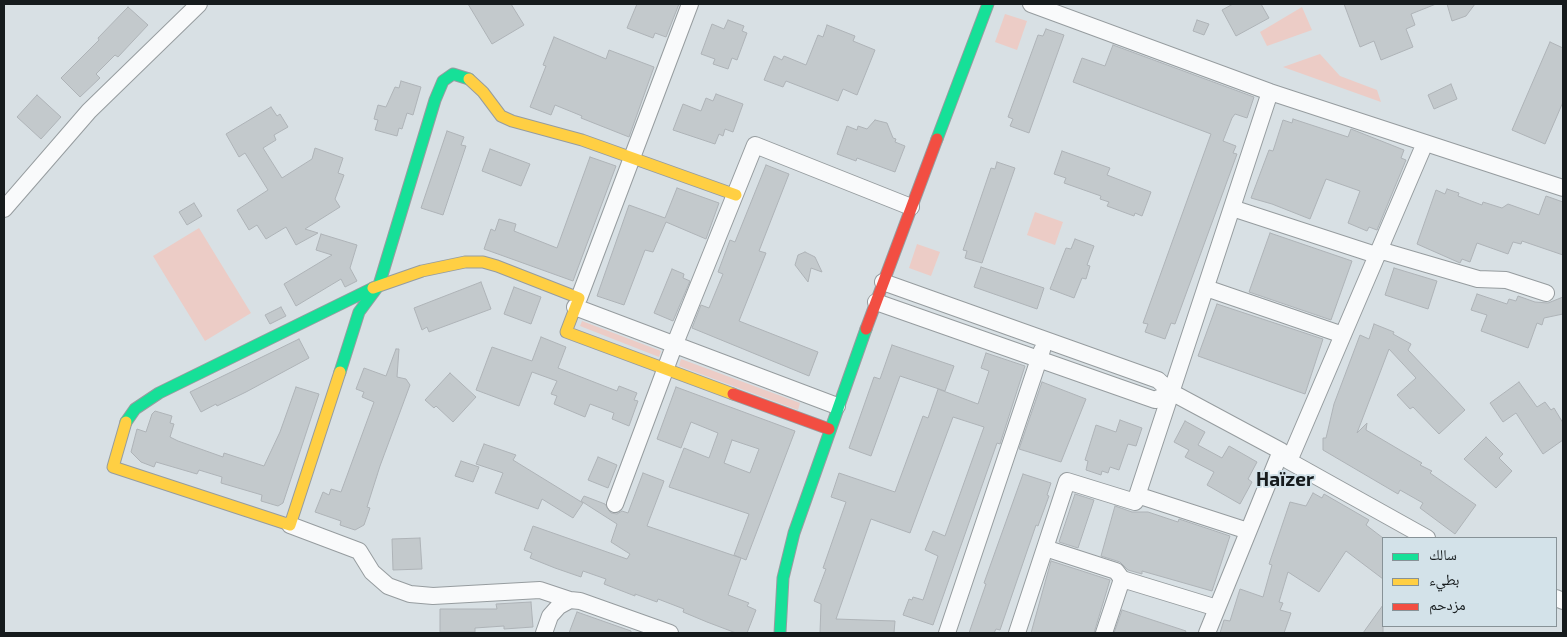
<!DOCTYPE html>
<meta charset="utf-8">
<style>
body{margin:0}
#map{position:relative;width:1567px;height:637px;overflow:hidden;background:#d8e0e4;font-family:"Exo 2","Noto Naskh Arabic",sans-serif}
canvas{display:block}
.frame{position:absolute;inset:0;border:5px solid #161b1d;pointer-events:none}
.legend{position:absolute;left:1382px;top:537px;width:175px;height:90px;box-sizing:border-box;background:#d3e2e9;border:1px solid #879297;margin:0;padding:6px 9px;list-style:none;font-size:15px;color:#161b1d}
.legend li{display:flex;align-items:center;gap:10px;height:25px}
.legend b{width:25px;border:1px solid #879297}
</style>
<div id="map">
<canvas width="1567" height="637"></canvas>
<div class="frame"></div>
<ul class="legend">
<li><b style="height:6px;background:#16e098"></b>سالك</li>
<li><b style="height:6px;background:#ffcf43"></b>بطيء</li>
<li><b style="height:6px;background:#f24e42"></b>مزدحم</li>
</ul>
</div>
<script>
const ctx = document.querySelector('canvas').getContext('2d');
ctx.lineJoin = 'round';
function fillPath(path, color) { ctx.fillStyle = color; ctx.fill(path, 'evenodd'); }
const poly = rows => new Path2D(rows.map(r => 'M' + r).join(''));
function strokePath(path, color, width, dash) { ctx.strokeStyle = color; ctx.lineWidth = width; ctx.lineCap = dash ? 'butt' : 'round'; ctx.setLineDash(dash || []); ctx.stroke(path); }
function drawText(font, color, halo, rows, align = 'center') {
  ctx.font = font + ' "Exo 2",sans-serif'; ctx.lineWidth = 4; ctx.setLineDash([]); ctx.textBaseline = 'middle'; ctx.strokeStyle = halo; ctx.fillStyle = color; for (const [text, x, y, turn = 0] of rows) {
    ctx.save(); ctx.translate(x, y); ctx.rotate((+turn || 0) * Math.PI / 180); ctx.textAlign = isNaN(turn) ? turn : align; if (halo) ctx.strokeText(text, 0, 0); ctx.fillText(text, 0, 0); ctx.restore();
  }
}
const green = poly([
 [1302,7,1312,30,1267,46,1260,32],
 [1005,14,1027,21,1017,50,995,42],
 [1320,54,1340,76,1377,90,1381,102,1283,67],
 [1035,212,1063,222,1055,245,1027,235],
 [199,228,251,313,205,341,153,256],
 [917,244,940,252,931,276,909,268],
 [582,321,661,351,659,357,580,326],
 [681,359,800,403,798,410,679,366]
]);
const building = poly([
 [468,4,511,4,524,25,492,44,468,4],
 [637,4,679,4,666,37,655,33,653,38,627,28,637,4],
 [1233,4,1261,4,1269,18,1236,36,1222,10,1233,4],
 [1344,4,1436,4,1411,14,1415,25,1406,29,1413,47,1381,60,1374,41,1360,47,1344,4],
 [1447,4,1475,4,1466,16,1452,21,1447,4],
 [128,7,148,25,118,57,115,55,96,74,100,78,80,97,61,78,99,40,98,38,128,7],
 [728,20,744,26,742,31,747,33,737,60,732,58,728,69,713,64,715,59,701,54,712,24,724,29,728,20],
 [1197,20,1209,24,1204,35,1193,31,1197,20],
 [827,25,855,36,853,41,875,50,857,95,843,89,838,101,786,81,783,87,764,80,774,56,782,60,784,56,806,65,818,35,823,37,827,25],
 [1046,29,1064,35,1029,133,1010,126,1013,119,1008,117,1038,35,1043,36,1046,29],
 [554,37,606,59,609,50,654,67,629,137,581,118,582,116,555,105,551,115,530,107,546,66,543,65,554,37],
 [1550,42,1563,48,1563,102,1545,144,1512,130,1550,42],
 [1113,45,1254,97,1247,118,1235,114,1232,118,1223,141,1236,146,1233,153,1237,154,1175,324,1171,323,1165,339,1145,332,1148,324,1143,323,1211,134,1073,82,1082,58,1105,66,1113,45],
 [401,81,421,87,413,115,407,113,402,129,399,128,397,136,375,130,378,120,374,119,378,105,386,107,395,87,399,88,401,81],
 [1451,84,1457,99,1434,109,1428,95,1451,84],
 [716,94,743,104,733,132,725,129,723,136,719,134,715,144,673,130,683,104,701,111,706,98,713,101,716,94],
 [37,95,61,117,41,139,17,117,37,95],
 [271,107,277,116,280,114,288,127,274,135,276,140,263,148,282,178,312,159,315,148,343,158,338,173,344,175,335,199,340,207,305,229,318,233,296,245,286,227,266,239,257,225,249,230,237,210,268,190,245,153,239,157,226,134,271,107],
 [1293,119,1348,137,1351,129,1404,150,1401,158,1406,160,1377,230,1369,227,1367,231,1348,223,1360,191,1326,179,1310,219,1272,204,1251,198,1269,150,1273,151,1283,120,1292,123,1293,119],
 [875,120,887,123,893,138,896,139,895,142,905,146,895,172,857,158,856,161,837,154,847,126,857,130,858,126,867,129,875,120],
 [447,131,464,137,461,145,466,146,443,215,421,208,447,131],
 [490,149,530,164,521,186,482,171,490,149],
 [1062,151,1110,168,1107,175,1151,192,1142,216,1135,213,1134,216,1107,206,1109,202,1100,199,1101,196,1064,183,1066,178,1054,174,1062,151],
 [590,157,616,166,573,281,484,249,491,229,495,231,499,219,516,224,514,231,557,248,590,157],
 [997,162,1015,168,982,263,965,258,967,251,963,250,991,168,995,169,997,162],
 [766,165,789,174,759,251,766,253,739,321,818,352,809,376,692,328,701,305,709,308,723,274,718,272,730,240,735,242,766,165],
 [677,188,719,203,706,239,666,222,653,252,645,250,624,305,597,296,629,205,665,218,677,188],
 [1447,189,1459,193,1458,196,1482,205,1483,202,1502,208,1508,204,1539,215,1546,196,1563,202,1563,255,1522,241,1521,244,1513,242,1508,254,1477,243,1470,262,1462,259,1460,263,1417,244,1436,190,1445,194,1447,189],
 [194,203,202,216,187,225,179,212,194,203],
 [1270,233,1352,261,1331,320,1249,292,1270,233],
 [321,234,357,245,350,268,357,281,345,287,341,279,296,306,284,284,332,255,316,250,321,234],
 [1075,239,1094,246,1087,265,1090,266,1086,279,1082,278,1074,298,1050,289,1066,248,1071,249,1075,239],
 [805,252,815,257,822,272,811,268,808,282,795,265,798,255,805,252],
 [981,267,1044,288,1037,309,974,287,981,267],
 [1394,268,1437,281,1428,309,1385,295,1394,268],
 [672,269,684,274,683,278,690,281,673,321,654,313,672,269],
 [481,282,491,309,429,332,427,327,422,330,414,308,481,282],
 [514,287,541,297,531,324,504,314,514,287],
 [1477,294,1507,304,1509,299,1516,301,1518,296,1535,302,1548,303,1563,297,1563,314,1544,318,1542,325,1537,323,1528,348,1481,331,1487,315,1471,310,1477,294],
 [1217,304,1323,339,1305,394,1198,356,1217,304],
 [281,307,286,316,270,324,265,315,281,307],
 [1374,324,1394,332,1393,334,1411,344,1408,350,1465,410,1439,434,1413,407,1410,409,1397,395,1416,378,1389,349,1357,433,1367,423,1366,430,1422,463,1420,465,1432,471,1430,473,1476,505,1455,534,1420,508,1423,503,1400,490,1398,494,1323,450,1323,438,1326,438,1334,404,1360,335,1369,339,1374,324],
 [541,337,566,347,558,368,617,391,619,386,637,393,634,400,638,401,629,426,612,419,614,413,590,404,585,417,554,404,557,396,551,394,557,381,532,372,519,406,476,390,492,347,532,361,541,337],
 [299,339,309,358,246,392,217,406,216,404,201,412,190,392,299,339],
 [892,345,954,366,945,391,900,376,871,456,849,448,874,377,880,379,892,345],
 [396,349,399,349,397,377,406,379,410,385,380,466,367,507,370,508,364,525,355,530,340,525,341,521,315,512,323,492,329,495,331,489,341,492,374,402,362,397,364,392,356,389,364,368,386,376,396,349],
 [986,353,1025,366,1000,444,997,443,933,625,903,615,909,599,912,600,913,597,923,600,938,556,925,550,933,531,945,536,984,427,953,417,910,533,871,519,836,619,895,621,894,633,820,633,821,604,814,601,826,569,823,568,846,502,831,497,839,473,895,492,923,416,928,418,938,389,978,404,989,371,981,368,986,353],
 [450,373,476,397,453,422,436,406,434,408,425,400,450,373],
 [1042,382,1086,399,1061,462,1019,449,1042,382],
 [1519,382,1537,407,1545,402,1551,410,1554,408,1563,423,1563,440,1543,454,1516,413,1503,422,1490,403,1519,382],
 [296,387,319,394,283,503,278,506,261,501,262,495,221,483,222,477,199,470,197,474,156,462,154,467,141,462,131,452,137,429,146,432,152,414,155,411,172,416,170,423,174,424,170,437,178,441,223,457,224,453,264,466,280,432,296,387],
 [676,387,795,431,746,560,734,555,749,514,669,487,684,448,709,458,718,433,691,422,681,448,657,439,676,387],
 [732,440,759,449,750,473,724,463,732,440],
 [1120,420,1142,428,1136,446,1128,444,1119,470,1110,467,1108,473,1102,471,1101,475,1086,470,1088,461,1085,460,1096,425,1116,432,1120,420],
 [1185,421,1205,432,1198,445,1222,458,1229,446,1257,462,1248,479,1252,482,1240,504,1207,485,1214,472,1185,457,1189,450,1174,442,1185,421],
 [1486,437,1503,454,1499,458,1512,471,1496,488,1464,459,1486,437],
 [484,444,516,455,513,460,583,503,573,518,542,499,538,509,495,493,503,473,476,464,484,444],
 [598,457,617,465,608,488,588,480,598,457],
 [461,461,479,467,473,482,455,476,461,461],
 [643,473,664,481,647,526,741,558,728,595,749,603,747,606,756,610,747,633,736,633,707,622,683,612,684,609,658,599,657,602,635,594,635,596,604,584,606,579,583,571,581,577,555,568,530,558,532,553,524,550,533,526,627,559,630,554,611,542,617,524,581,501,584,496,605,504,611,513,617,514,622,511,628,513,643,473],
 [1023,474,1051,483,1047,495,1049,496,1038,526,1036,525,1000,630,996,629,994,633,969,633,986,584,984,583,1023,474],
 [1313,493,1322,498,1324,494,1369,520,1366,525,1383,538,1383,579,1346,551,1319,592,1288,572,1279,602,1283,603,1280,610,1291,613,1284,633,1220,633,1224,620,1230,621,1240,589,1263,597,1272,565,1269,564,1290,502,1306,506,1313,493],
 [1075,494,1094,500,1078,548,1059,542,1075,494],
 [1115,506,1132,512,1148,512,1178,522,1179,519,1230,536,1212,591,1142,571,1142,574,1128,570,1120,562,1101,556,1115,506],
 [420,538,422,569,393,570,392,539,420,538],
 [1051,561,1110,580,1094,633,1031,633,1051,561],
 [531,602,533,627,504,629,504,626,475,628,475,632,440,632,440,609,497,609,496,604,531,602],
 [1383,605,1383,633,1363,633,1383,605],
 [1122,610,1186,631,1185,633,1114,633,1122,610],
 [577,612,631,631,631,633,569,633,577,612]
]);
const street = poly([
 [1031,4,1270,92,1563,188],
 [1232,208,1376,255],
 [4,209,89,111,199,4],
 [1379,250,1478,279,1506,280,1546,293],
 [883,282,1158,380,1171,392,1281,451,1289,461,1427,538],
 [1206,288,1343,335],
 [579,298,690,4],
 [876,302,1155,400,1171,392],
 [575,307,837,406],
 [1289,461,1425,143],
 [1137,495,1248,531],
 [615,504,674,346,755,145,911,207],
 [290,525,359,551,372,572,388,586,410,594,433,596,540,590,570,600],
 [1045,548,1116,571,1122,579],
 [1556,598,1563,601],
 [544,633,550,616,559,606,570,600,580,601,670,633],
 [947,633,1042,350],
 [1017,633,1067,481,1135,502,1270,92],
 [1104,633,1122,579,1217,608],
 [1207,633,1281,451]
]);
const fast = poly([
 [937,139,988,4],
 [340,372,359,312,379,285,435,100,443,81,453,74,469,79],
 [126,422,135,409,159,393,373,288],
 [780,633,783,578,794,533,866,329]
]);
const slow = poly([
 [469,79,483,92,501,116,512,121,582,140,736,195],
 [373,288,422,271,465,262,483,262,497,266,579,298,566,332,733,394],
 [126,422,113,467,290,525,340,372]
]);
const jam = poly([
 [866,329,937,139],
 [733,394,829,429]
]);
const quarterNames = [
 ["Haïzer",1285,480]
];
fillPath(green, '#ecccc6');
fillPath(building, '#c3c9cc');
strokePath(building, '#aeb3b7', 1);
strokePath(street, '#969c9f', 18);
strokePath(fast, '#969c9f', 13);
strokePath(slow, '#969c9f', 13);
strokePath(jam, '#969c9f', 13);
strokePath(street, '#f9fafb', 16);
strokePath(fast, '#16e098', 11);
strokePath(slow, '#ffcf43', 11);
strokePath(jam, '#f24e42', 11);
drawText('bold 19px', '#161b1d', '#d3e2e9', quarterNames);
</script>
